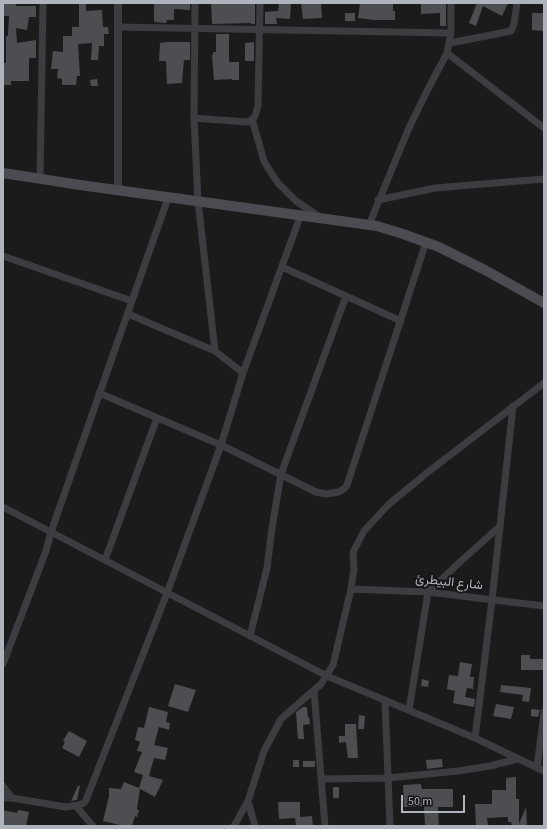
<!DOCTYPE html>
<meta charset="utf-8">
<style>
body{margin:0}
#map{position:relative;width:547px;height:829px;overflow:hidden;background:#1b1b1c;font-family:"Source Sans 3",sans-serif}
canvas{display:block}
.frame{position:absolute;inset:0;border:4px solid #afb3bb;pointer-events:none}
.scale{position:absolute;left:401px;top:795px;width:64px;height:18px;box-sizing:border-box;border:2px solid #afb3bb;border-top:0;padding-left:5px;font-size:12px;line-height:14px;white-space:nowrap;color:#afb3bb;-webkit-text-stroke:3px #161618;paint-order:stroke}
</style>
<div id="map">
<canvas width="547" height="829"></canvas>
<div class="frame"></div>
<div class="scale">50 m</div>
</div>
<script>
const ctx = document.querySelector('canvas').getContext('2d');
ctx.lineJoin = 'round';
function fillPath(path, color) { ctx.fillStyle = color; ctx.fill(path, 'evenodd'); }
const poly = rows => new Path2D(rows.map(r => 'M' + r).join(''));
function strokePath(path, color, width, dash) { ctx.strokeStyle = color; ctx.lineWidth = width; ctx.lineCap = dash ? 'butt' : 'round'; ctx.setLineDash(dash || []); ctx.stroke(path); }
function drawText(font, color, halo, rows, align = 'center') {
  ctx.font = font + ' "Source Sans 3",Vazirmatn,sans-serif'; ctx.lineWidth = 4; ctx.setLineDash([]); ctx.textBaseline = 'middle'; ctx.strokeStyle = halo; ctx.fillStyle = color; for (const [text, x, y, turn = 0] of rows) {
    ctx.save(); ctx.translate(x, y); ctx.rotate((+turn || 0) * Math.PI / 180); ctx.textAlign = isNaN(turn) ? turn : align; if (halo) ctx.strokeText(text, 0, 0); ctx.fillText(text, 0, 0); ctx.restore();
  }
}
const building = poly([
 [4,3,16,3,16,6,36,6,36,17,29,17,27,30,16,28,17,43,36,40,36,58,29,58,29,81,11,81,11,85,3,85,3,63,6,63,6,36,8,36,9,16,4,16],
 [79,3,86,3,86,11,102,10,103,27,108,27,109,34,104,34,104,46,99,46,98,60,91,60,92,43,78,44,80,76,77,76,76,85,62,85,62,79,57,78,58,69,51,69,53,51,63,52,63,36,72,36,72,27,79,27],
 [154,3,190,4,190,10,174,9,174,20,167,20,166,23,154,22],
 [211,3,255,3,255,24,251,24,251,23,212,24],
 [279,3,291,3,290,19,276,18,277,24,265,24,265,12,278,11],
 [301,3,321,3,322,18,303,19],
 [360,3,393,4,393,11,395,11,395,20,374,20,358,18],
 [421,3,446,3,446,26,440,26,440,13,421,14],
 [477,3,508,3,502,16,483,6,476,26,469,23],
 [345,13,355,13,355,21,345,21],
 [532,13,544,13,544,31,532,30],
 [216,34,229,34,229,62,239,62,239,80,232,80,232,79,214,80,212,55,213,55,213,52,216,52],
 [167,42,190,42,190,60,184,60,182,83,167,84,166,61,159,61,160,43],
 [254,42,254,61,245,61,245,43],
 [97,79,98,86,91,86,90,80],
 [521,655,530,655,530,659,544,659,544,670,521,670],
 [460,662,472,664,470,677,474,677,473,689,467,688,465,697,475,699,474,707,453,703,455,691,447,689,449,675,458,676],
 [422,679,429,681,428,687,421,686],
 [175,684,196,690,188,712,168,706],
 [501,685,531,688,529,702,522,701,523,695,500,692],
 [496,704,514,707,511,719,493,716],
 [149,707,168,712,166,722,170,723,169,730,159,727,154,745,168,748,165,760,154,758,149,776,163,780,155,797,140,789,137,809,139,810,137,817,135,816,132,826,124,826,103,821,109,796,109,788,121,789,124,782,139,788,143,775,134,772,142,752,137,751,140,742,135,740,138,727,144,728],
 [303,707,307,707,308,717,309,717,310,724,303,725,304,739,298,739,296,712],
 [531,709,540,710,538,717,531,716],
 [359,715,365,716,364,729,358,729],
 [345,724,356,724,358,758,348,758,346,742,339,743,339,736,345,736],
 [69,731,87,741,79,757,62,748,65,742,63,741],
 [442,759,443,767,427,769,426,760],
 [293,760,299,760,299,767,293,767],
 [303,761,315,761,315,767,303,767],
 [516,777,516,799,519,799,519,824,526,807,527,826,512,826,511,822,508,822,508,817,487,818,488,826,476,826,475,804,492,804,492,790,506,790,506,778],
 [421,784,422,789,453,789,453,807,438,807,439,826,425,826,424,806,404,807,403,785],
 [78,786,80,786,77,800,71,801],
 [333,787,339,787,339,798,333,798],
 [278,802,300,802,300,817,312,816,313,826,296,826,295,818,279,819],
 [3,810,17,813,18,810,29,812,26,826,3,826]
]);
const minor = poly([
 [195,3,194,118,198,201,215,351],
 [118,27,451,33],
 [450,43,511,31,514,24,517,3],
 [447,53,544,128],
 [194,118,246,122,251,121,255,116,258,106,260,3],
 [252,119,264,161,273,176,278,183,296,201,320,217],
 [40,179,43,3],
 [378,200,435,188,544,179],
 [369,225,408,130,427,91,447,53,451,33,451,3],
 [3,256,132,301],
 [282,267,401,321],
 [128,314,215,351,243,373],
 [99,393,221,445,316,492,326,494,339,492,345,488,347,485,426,242],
 [3,507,327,676,475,738,544,771],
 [105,560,157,418],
 [351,589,428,592,544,606],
 [250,636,267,568,272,528,281,474,346,296],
 [3,664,46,551,51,532,168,198],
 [314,691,325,826],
 [385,700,390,826],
 [409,710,428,592,460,562,499,527],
 [475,738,492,600,513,406],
 [537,768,544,712],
 [322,779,388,778,458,771,490,766,517,759],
 [3,786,12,798],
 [3,798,12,798,66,807,79,805,84,803,86,800,167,593,221,445,243,373,300,217],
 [248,801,255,826],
 [76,806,93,826],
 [234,826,248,801,264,751,281,719,321,684,333,665,351,589,354,569,353,552,364,531,388,505,428,472,544,383]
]);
const tertiary = poly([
 [118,190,118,3]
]);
const secondary = poly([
 [3,173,80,185,377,226,403,234,439,247,485,270,544,303]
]);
const streetNames = [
 ["شارع البيطرئ",449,583,6]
];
fillPath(building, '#4d4e51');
strokePath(minor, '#3c3d41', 7);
strokePath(tertiary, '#3c3d41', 8);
strokePath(secondary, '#4a4c51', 10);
drawText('13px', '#afb3bb', '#161618', streetNames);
</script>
